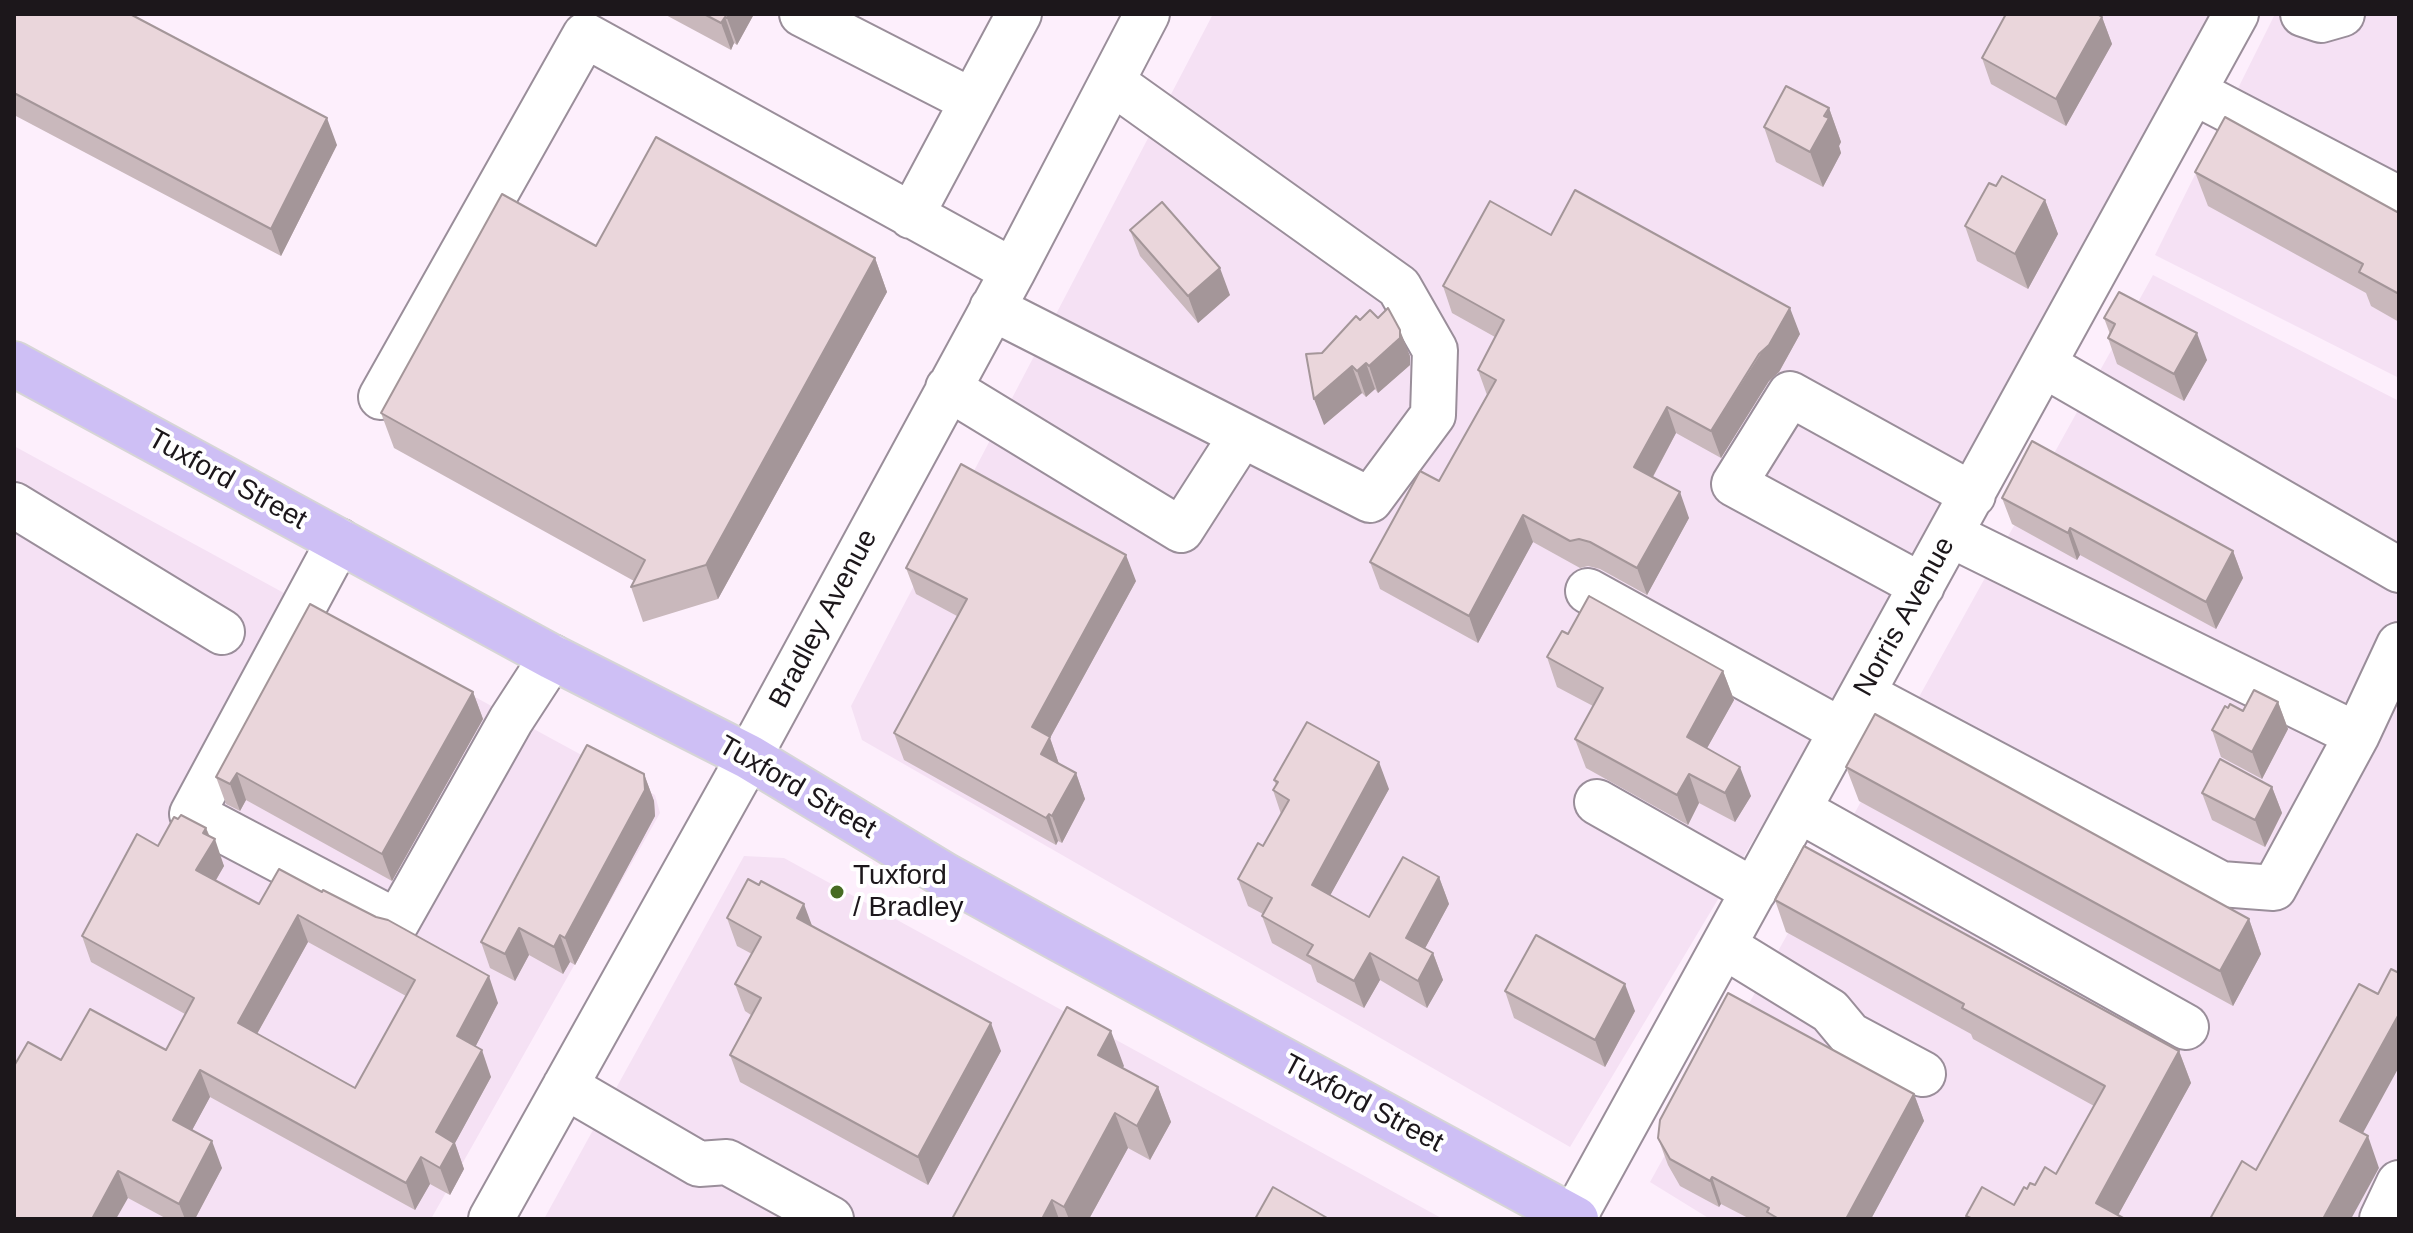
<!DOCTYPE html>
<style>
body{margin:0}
#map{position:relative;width:2413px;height:1233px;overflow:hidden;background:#fdeffc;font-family:Arial,sans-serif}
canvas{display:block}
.frame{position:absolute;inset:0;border:16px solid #1c171b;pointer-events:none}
</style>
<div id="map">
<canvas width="2413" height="1233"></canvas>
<div class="frame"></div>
</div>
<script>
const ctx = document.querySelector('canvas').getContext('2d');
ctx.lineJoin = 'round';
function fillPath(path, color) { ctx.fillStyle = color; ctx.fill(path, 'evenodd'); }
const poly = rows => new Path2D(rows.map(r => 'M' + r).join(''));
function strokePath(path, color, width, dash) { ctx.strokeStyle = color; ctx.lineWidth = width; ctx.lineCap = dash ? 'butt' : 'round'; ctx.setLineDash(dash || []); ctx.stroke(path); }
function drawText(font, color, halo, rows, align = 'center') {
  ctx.font = font + ' Arial,sans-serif'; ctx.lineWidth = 8; ctx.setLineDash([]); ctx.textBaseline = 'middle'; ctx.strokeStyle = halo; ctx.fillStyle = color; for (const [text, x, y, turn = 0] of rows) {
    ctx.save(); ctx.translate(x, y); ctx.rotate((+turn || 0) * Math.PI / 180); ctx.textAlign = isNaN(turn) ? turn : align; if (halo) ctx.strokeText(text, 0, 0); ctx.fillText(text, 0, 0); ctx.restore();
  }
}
const built = poly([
 [1213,14,2233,14,2100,260,1570,1147,862,740,851,706],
 [2275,14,2399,14,2399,378,2155,255],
 [2153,275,2399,401,2399,1219,1710,1219,1650,1182],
 [14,446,655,795,660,813,431,1219,14,1219],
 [744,856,784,858,1443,1219,544,1219]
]);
const minor = poly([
 [802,14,972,101],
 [2303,14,2321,20,2342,14],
 [2194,92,2399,199],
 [911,216,1019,14],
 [992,308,1370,500,1433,415,1435,350,1399,287,1112,82],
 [2044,365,2399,570],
 [948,388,1181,530,1242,435],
 [381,397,585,35,1013,271],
 [14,505,222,632],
 [1951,535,2357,735],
 [339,541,192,814,397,922,511,720,552,657],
 [1922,586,1734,484,1790,394,1973,495],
 [1588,591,1842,731],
 [1863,694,2221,884,2274,888,2357,735,2399,645],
 [1597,802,1754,891],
 [1799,810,2186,1027],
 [1724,946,1830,1011,1850,1035,1923,1074],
 [565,1086,699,1164,727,1162,831,1219],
 [491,1219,749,757,1013,271,1147,14],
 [1573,1219,2236,14],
 [2382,1219,2399,1183]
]);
const major = poly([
 [14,364,552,657,749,757,946,876,1058,938,1576,1219]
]);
const wall = poly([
 [14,14,337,145,281,256,14,115],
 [664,14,754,14,737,45,734,43,731,50],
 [2102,17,2112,44,2066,126,1991,84,1982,58],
 [1829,108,1841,142,1839,146,1841,153,1823,187,1776,162,1764,127],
 [2195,172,2399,213,2399,322,2371,306,2366,293,2208,206],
 [2045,200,2058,234,2028,289,1977,261,1965,226],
 [1130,230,1230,295,1198,323,1140,256],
 [1551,235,1800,334,1779,372,1769,381,1721,458,1676,433,1653,477,1689,518,1647,595,1600,569,1588,566,1580,568,1533,542,1478,643,1380,589,1370,562,1439,481,1487,395,1478,370,1495,337,1452,313,1443,286],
 [596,246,875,258,887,292,718,599,643,622,631,587,634,581,394,448,381,413],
 [2104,318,2207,360,2184,401,2117,364,2108,338,2110,334],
 [1360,320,1410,356,1410,365,1378,393,1375,389,1366,397,1362,393,1324,425,1322,353],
 [2002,498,2233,551,2243,578,2216,629,2080,555,2077,560,2012,524],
 [906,568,1136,581,1050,738,1059,764,1076,773,1085,799,1062,843,1058,841,1056,845,904,760,894,733,957,616,916,594],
 [1568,634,1723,671,1734,700,1707,748,1751,796,1735,822,1699,803,1688,825,1586,768,1575,739,1593,706,1557,687,1547,657],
 [473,692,483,719,392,881,246,800,240,811,226,804,216,777],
 [2278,702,2288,729,2262,779,2221,757,2212,730,2243,711],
 [1846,767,2249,919,2261,954,2233,1006,1859,801],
 [644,774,654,801,655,816,575,965,570,962,563,974,529,955,515,981,490,968,481,942],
 [1274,780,1389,789,1330,895,1369,917,1439,877,1449,904,1425,948,1433,953,1443,980,1427,1008,1380,980,1364,1008,1317,982,1311,965,1272,943,1262,916,1263,914,1248,906,1238,879,1263,846,1281,814,1273,790,1276,785],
 [2272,787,2282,813,2265,847,2212,820,2202,793],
 [206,828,224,866,216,880,259,904,279,869,498,1003,475,1047,491,1077,455,1143,464,1169,450,1195,430,1184,415,1210,210,1097,192,1130,222,1168,195,1219,167,1219,128,1198,61,1060,166,1050,185,1014,91,962,82,936,158,846],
 [308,942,406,996,355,1088,257,1034],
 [1775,900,2179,1051,2191,1083,2118,1215,2125,1219,1968,1219,1966,1216,2014,1205,2027,1189,2056,1174,2094,1106,1973,1039,1971,1034,1786,932],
 [727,918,813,927,1001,1051,928,1185,740,1082,730,1055,751,1015,745,1011,735,984,752,954,737,946],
 [1505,991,1635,1011,1605,1067,1514,1018],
 [1124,1066,1122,1068,1158,1087,1171,1122,1150,1160,1128,1148,1089,1219,952,1219],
 [1914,1094,1924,1121,1871,1219,1750,1219,1721,1204,1719,1207,1680,1186,1668,1165,1658,1138]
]);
const shadedWall = poly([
 [729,14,754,14,737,45,727,18],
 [725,17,734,43,731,50,721,23],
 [2102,17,2112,44,2066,126,2056,99],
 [1829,108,1841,142,1839,146,1841,153,1823,187,1810,152],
 [327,118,337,145,281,256,271,229],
 [2045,200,2058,234,2028,289,2015,254],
 [875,258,887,292,718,599,706,565],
 [1220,268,1230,295,1198,323,1188,296],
 [1790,308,1800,334,1779,372,1769,381,1721,458,1711,431],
 [1400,330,1410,356,1410,365,1378,393,1369,366],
 [2197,333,2207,360,2184,401,2174,374],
 [1366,363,1375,389,1366,397,1357,371],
 [1352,366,1362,393,1324,425,1314,399],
 [1667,407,1676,433,1644,493,1634,467],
 [1680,492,1689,518,1647,595,1637,568],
 [1523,515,1533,542,1478,643,1469,616],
 [2070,528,2080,555,2077,560,2068,533],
 [2233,551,2243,578,2216,629,2206,602],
 [1126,555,1136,581,1050,738,1059,764,1051,781,1032,727],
 [1723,671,1734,700,1697,766,1687,737],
 [473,692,483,719,392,881,382,854],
 [2278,702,2288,729,2262,779,2252,752],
 [1379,762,1389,789,1321,912,1312,885],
 [1740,767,1751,796,1735,822,1725,793],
 [237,773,246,800,240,811,230,784],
 [1076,773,1085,799,1062,843,1052,816],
 [644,774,654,801,655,816,575,965,565,938],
 [1689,774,1699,803,1688,825,1677,795],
 [2272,787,2282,813,2265,847,2255,820],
 [1049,814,1058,841,1056,845,1046,818],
 [206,828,212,844,215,839,224,866,206,897,196,870,203,833],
 [1439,877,1449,904,1416,965,1406,938],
 [804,904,814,931,797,918],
 [298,915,308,942,248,1050,238,1023],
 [2249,919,2261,954,2233,1006,2220,971],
 [519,928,529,955,515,981,505,954],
 [560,935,570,962,563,974,554,947],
 [1370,953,1380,980,1364,1008,1354,981],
 [1433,953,1443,980,1427,1008,1418,981],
 [489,976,498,1003,467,1063,457,1036],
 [1625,984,1635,1011,1605,1067,1595,1040],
 [2399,1014,2399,1067,2352,1153,2340,1121],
 [991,1023,1001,1051,928,1185,918,1157],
 [1111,1031,1124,1066,1111,1089,1098,1055],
 [482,1050,491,1077,455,1143,464,1169,450,1195,440,1168,436,1132],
 [2179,1051,2191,1083,2116,1219,2096,1203],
 [200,1070,210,1097,183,1147,173,1120],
 [1158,1087,1171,1122,1150,1160,1137,1126],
 [1914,1094,1924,1121,1871,1219,1846,1219],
 [1115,1113,1128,1148,1089,1219,1069,1219,1064,1207],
 [2368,1136,2379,1168,2351,1219,2323,1219],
 [212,1141,222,1168,195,1219,185,1219,179,1204],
 [421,1157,430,1184,415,1210,406,1183],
 [118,1171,128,1198,116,1219,92,1219],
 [1712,1177,1721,1204,1719,1207,1710,1181],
 [1052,1200,1059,1219,1042,1219]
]);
const building = poly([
 [14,14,130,14,327,118,271,229,14,93,14,14],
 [704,14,729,14,727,18,725,17,721,23,704,14],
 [2006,14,2097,14,2102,17,2056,99,1982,58,2006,14],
 [1786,86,1829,108,1824,116,1829,118,1810,152,1764,127,1786,86],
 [2225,117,2399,213,2399,294,2359,272,2363,264,2195,172,2225,117],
 [656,137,875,258,706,565,631,587,645,560,381,413,502,194,596,246,656,137],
 [2002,176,2045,200,2015,254,1965,226,1989,183,1996,186,2002,176],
 [1575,190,1790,308,1769,345,1759,354,1711,431,1667,407,1634,467,1680,492,1637,568,1590,542,1579,539,1570,541,1523,515,1469,616,1370,562,1420,471,1439,481,1496,380,1478,370,1504,320,1443,286,1490,201,1551,235,1575,190],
 [1162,202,1220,268,1188,296,1130,230,1162,202],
 [2119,292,2197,333,2174,374,2108,338,2115,324,2104,318,2119,292],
 [1388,308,1400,330,1400,338,1369,366,1366,363,1357,371,1352,366,1314,399,1306,354,1322,353,1356,316,1360,320,1370,310,1378,318,1388,308],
 [2032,441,2233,551,2206,602,2070,528,2068,533,2002,498,2032,441],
 [961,464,1126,555,1032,727,1050,737,1041,754,1076,773,1052,816,1049,814,1046,818,894,733,967,599,906,568,961,464],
 [1589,596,1723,671,1687,737,1740,767,1725,793,1689,774,1677,795,1575,739,1603,688,1547,657,1562,631,1568,634,1589,596],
 [310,604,473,692,382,854,237,773,230,784,216,777,310,604],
 [2254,690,2278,702,2252,752,2212,730,2225,706,2228,708,2230,704,2243,711,2254,690],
 [1875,714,2249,919,2220,971,1846,767,1875,714],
 [1307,722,1379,762,1312,885,1369,917,1403,857,1439,877,1406,938,1433,953,1418,981,1370,953,1354,981,1307,955,1313,945,1262,916,1272,898,1238,879,1258,843,1263,846,1289,800,1273,790,1278,782,1274,780,1307,722],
 [587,745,644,774,645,790,565,938,560,935,554,947,519,928,505,954,481,942,587,745],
 [2220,759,2272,787,2255,820,2202,793,2220,759],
 [181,815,206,828,203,833,215,839,196,870,259,904,279,869,322,892,323,890,376,917,388,920,489,976,457,1036,482,1050,436,1132,454,1143,440,1168,421,1157,406,1183,200,1070,173,1120,212,1141,179,1204,118,1171,92,1219,14,1219,14,1066,28,1042,61,1060,90,1009,166,1050,194,998,82,936,137,834,158,846,174,817,178,819,181,815],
 [298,915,415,980,355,1088,238,1023,298,915],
 [1804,846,2179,1051,2096,1203,2125,1219,1973,1219,1966,1216,1982,1187,2014,1205,2024,1187,2027,1189,2030,1183,2035,1185,2045,1167,2056,1174,2105,1086,1962,1008,1964,1004,1775,900,1804,846],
 [748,879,759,885,761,881,804,904,797,918,991,1023,918,1157,730,1055,761,998,735,984,761,937,727,918,748,879],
 [1536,935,1625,984,1595,1040,1505,991,1536,935],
 [2391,969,2399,973,2399,1014,2340,1121,2368,1136,2323,1219,2210,1219,2242,1161,2256,1170,2359,984,2378,994,2391,969],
 [1728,993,1914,1094,1846,1219,1779,1219,1767,1212,1769,1208,1712,1177,1710,1181,1670,1159,1658,1138,1660,1120,1728,993],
 [1067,1007,1111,1031,1098,1055,1158,1087,1137,1126,1115,1113,1064,1207,1052,1200,1042,1219,952,1219,1067,1007],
 [1273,1187,1329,1219,1255,1219,1273,1187]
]);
const markers = [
 [837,892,8,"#476b23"]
];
const streetNames = [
 ["Tuxford Street",227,480,29],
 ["Norris Avenue",1905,617,-61],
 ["Bradley Avenue",824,619,-62],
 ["Tuxford Street",797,788,30],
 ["Tuxford Street",1363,1104,28]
];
const poiNames = [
 ["Tuxford",853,876],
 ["/ Bradley",853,908]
];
fillPath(built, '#f5e1f4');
strokePath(minor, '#9a8e9a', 48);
strokePath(major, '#d6d5d6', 48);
strokePath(minor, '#fff', 44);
strokePath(major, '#cebff5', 44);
fillPath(wall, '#c9b8bc');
fillPath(shadedWall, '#a49699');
fillPath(building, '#ead6db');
strokePath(building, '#a49699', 2);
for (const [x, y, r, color] of markers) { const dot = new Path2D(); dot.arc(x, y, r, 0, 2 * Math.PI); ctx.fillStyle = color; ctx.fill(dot); strokePath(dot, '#fff', 3); }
drawText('28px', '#1c171b', '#fff', streetNames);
drawText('28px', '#1c171b', '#fff', poiNames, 'left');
</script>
